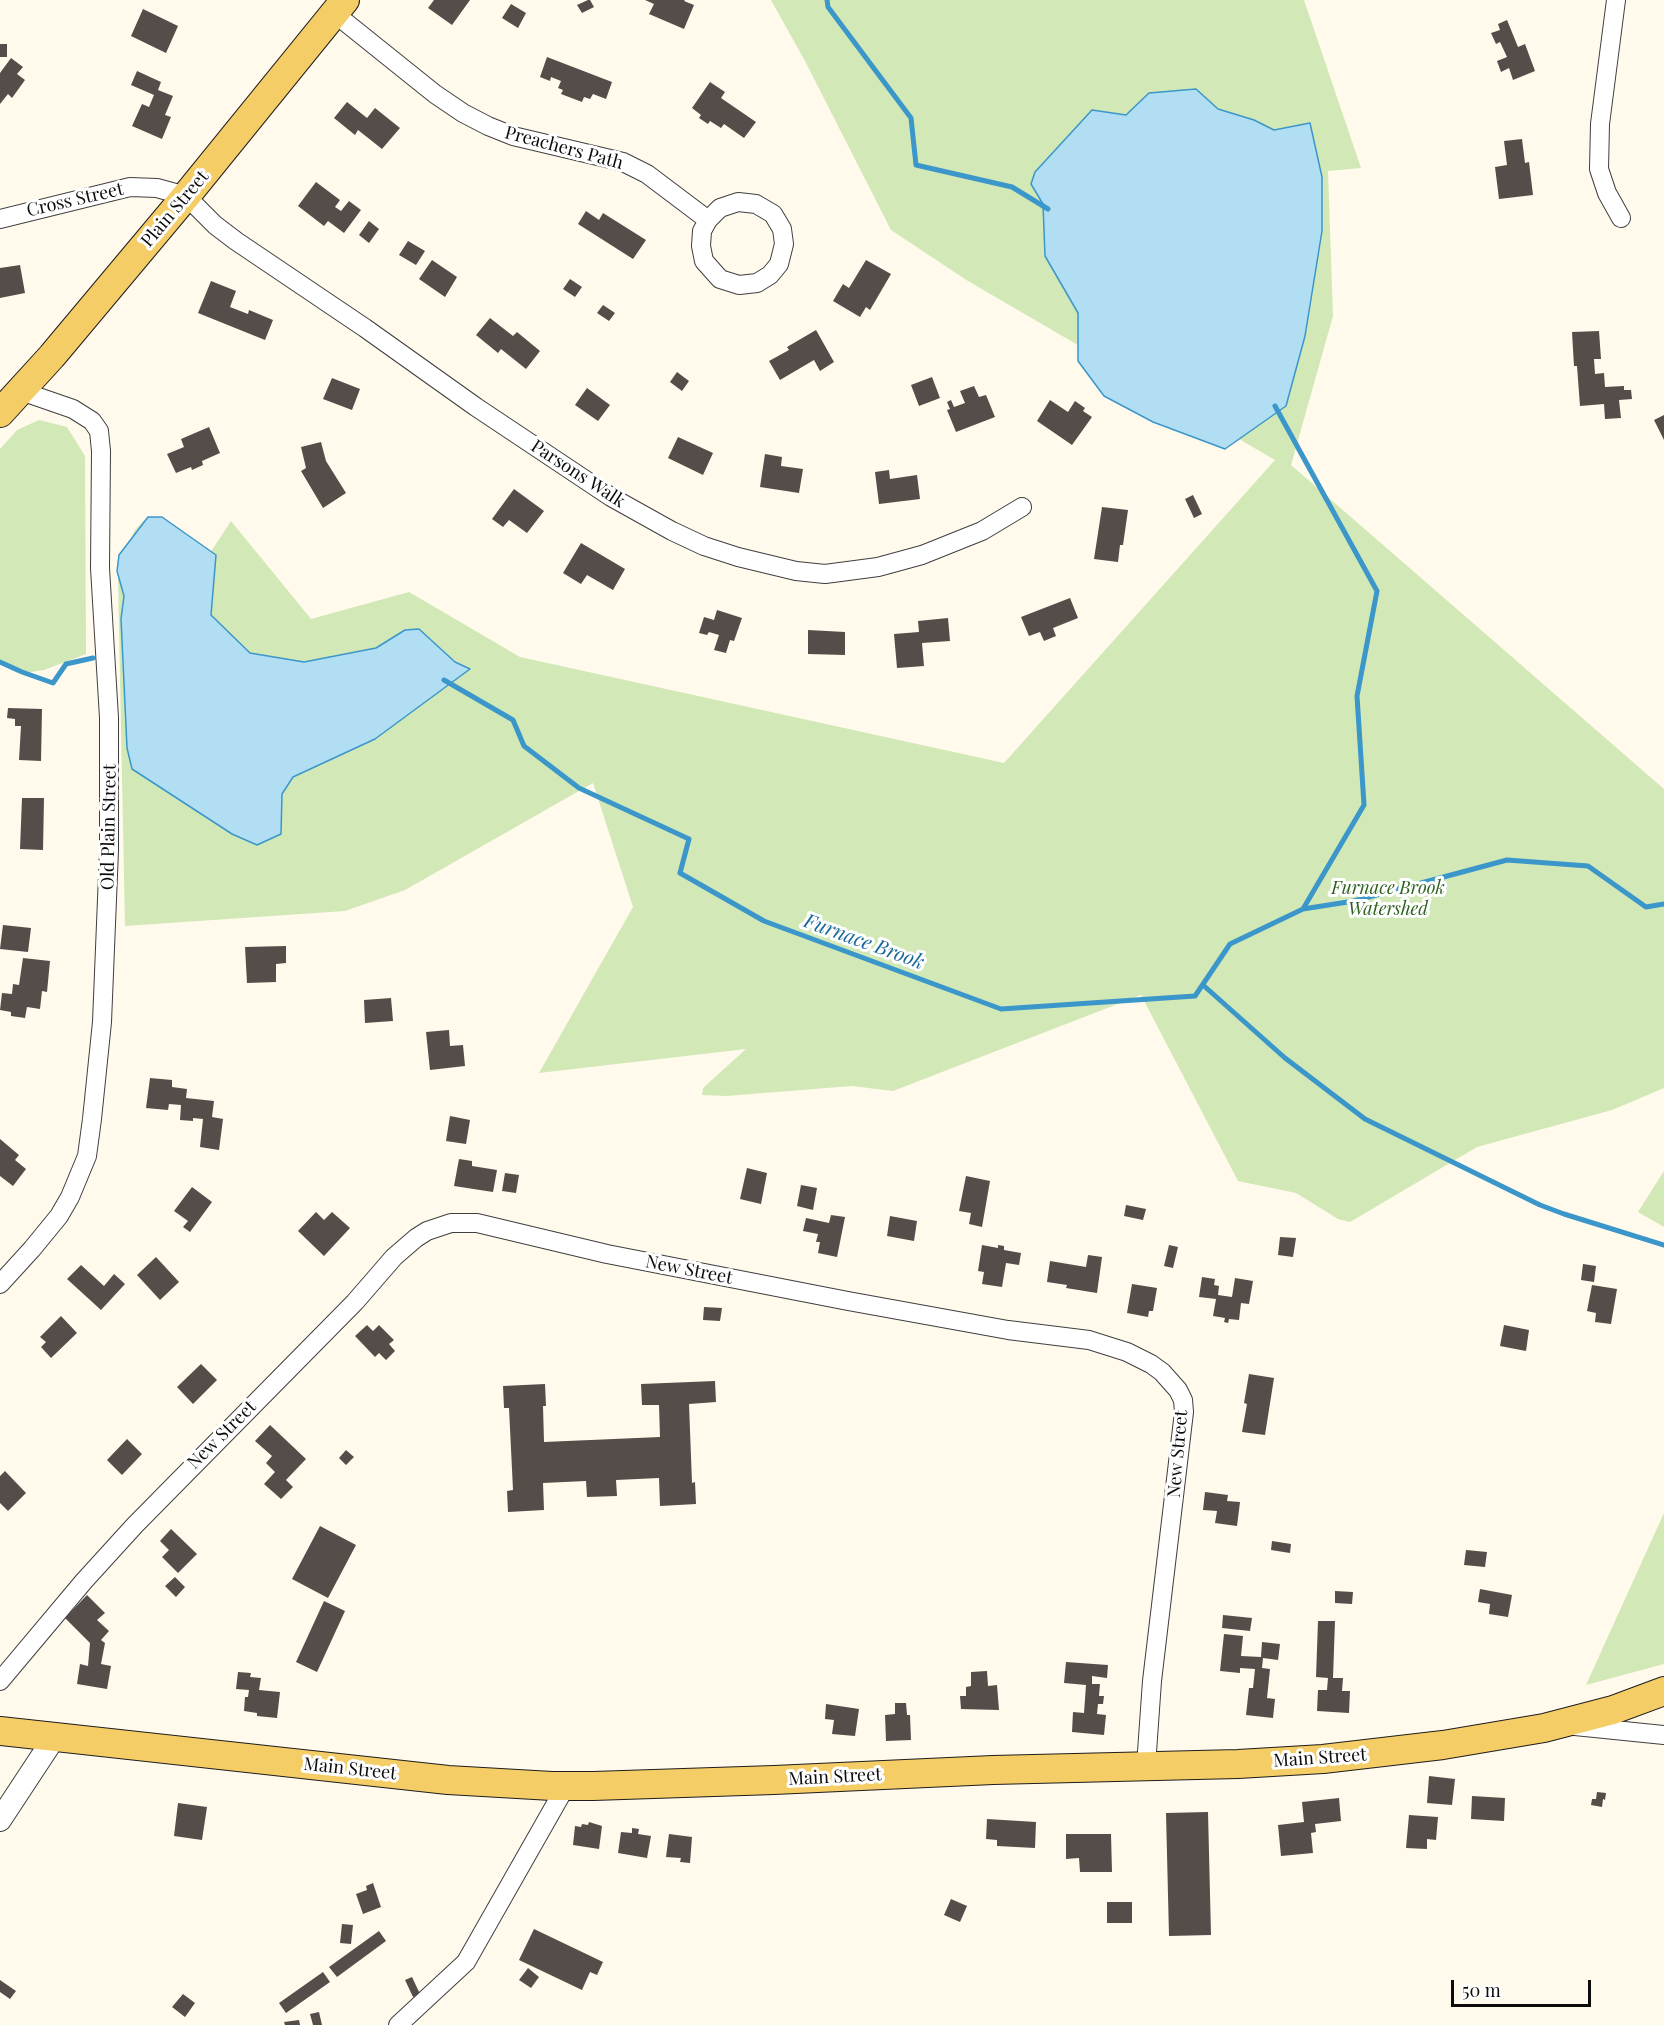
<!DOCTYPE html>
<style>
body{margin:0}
#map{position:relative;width:1664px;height:2025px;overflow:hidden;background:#fffaec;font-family:"Playfair Display",serif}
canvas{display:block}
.scale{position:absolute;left:1451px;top:1980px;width:140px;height:27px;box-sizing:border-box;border:3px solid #0c0c0c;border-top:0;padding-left:8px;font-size:18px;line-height:21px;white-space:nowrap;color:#0c0c0c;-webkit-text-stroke:4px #fff;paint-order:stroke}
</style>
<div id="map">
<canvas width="1664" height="2025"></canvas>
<div class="scale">50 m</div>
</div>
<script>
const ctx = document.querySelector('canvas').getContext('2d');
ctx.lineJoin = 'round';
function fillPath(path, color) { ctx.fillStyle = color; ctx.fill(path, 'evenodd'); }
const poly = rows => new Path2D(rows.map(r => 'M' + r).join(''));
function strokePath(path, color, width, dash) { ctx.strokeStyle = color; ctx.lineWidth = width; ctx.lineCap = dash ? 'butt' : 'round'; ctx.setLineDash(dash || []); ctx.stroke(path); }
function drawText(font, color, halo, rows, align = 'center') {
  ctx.font = font + ' "Playfair Display",serif'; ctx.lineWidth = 6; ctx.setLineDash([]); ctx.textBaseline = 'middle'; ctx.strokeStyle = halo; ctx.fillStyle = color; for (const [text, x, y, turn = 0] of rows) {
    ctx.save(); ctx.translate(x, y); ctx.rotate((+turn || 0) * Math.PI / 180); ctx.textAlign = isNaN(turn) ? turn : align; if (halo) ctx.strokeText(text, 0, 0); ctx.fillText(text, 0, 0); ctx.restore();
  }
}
const green = poly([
 [771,0,1304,0,1361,168,1328,171,1333,316,1291,465,1664,789,1664,1088,1612,1110,1477,1147,1350,1222,1338,1219,1296,1193,1238,1181,1141,995,893,1091,852,1086,726,1096,702,1095,703,1088,746,1049,539,1073,633,907,593,783,405,890,345,911,125,926,118,579,125,575,124,552,135,530,143,521,155,517,164,518,210,553,231,521,311,619,409,592,520,657,1004,763,1275,460,968,281,891,230,805,61],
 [39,420,67,427,85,456,86,654,44,670,31,672,12,670,0,664,0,449,17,430],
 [1664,1171,1664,1227,1638,1212],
 [1664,1513,1664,1664,1586,1685]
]);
const water = poly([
 [1196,89,1218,109,1254,120,1274,130,1310,123,1322,177,1322,231,1305,336,1286,406,1225,449,1153,422,1104,396,1078,361,1078,313,1045,256,1043,204,1031,184,1035,172,1092,110,1126,115,1149,93,1196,89],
 [148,517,162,517,216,555,211,615,250,653,304,662,376,648,405,630,419,629,455,662,470,669,375,739,293,777,282,794,281,834,257,845,232,834,132,769,127,748,121,619,124,596,117,571,119,555,148,517]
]);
const stream = poly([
 [827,0,828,7,911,118,916,165,1012,187,1048,209],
 [1275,406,1377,591,1357,696,1364,805,1303,909],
 [0,662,22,672,53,683,66,664,93,658],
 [444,680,513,720,524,746,579,788,689,839,680,873,764,921,1001,1009,1195,996,1230,944,1303,909,1354,901,1507,860,1588,866,1646,907,1664,904],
 [1203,985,1285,1058,1365,1119,1540,1205,1564,1214,1664,1245]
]);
const building = poly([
 [434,0,470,0,452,25,428,8],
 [588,0,590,0,594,7,582,13,577,5],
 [645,0,685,0,684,1,694,5,684,29,649,14,654,4],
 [511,4,526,13,518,28,502,18],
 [143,9,178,26,166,53,131,36],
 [1507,20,1518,47,1525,44,1535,71,1513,80,1509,68,1501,72,1497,61,1507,57,1500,42,1496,44,1491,33,1500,30,1498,24],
 [0,44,7,44,7,57,0,57],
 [547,57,612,82,606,99,593,94,590,99,584,97,582,102,561,94,563,90,558,88,561,81,551,77,550,81,540,77],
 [11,58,23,67,17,74,25,80,12,98,8,94,0,104,0,73],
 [137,71,161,82,158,90,173,96,165,115,171,117,162,139,132,126,142,104,149,107,154,95,131,85],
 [710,82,725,92,721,98,756,122,744,138,724,124,721,128,710,121,708,124,699,118,701,115,692,108],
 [347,102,367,118,375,108,400,128,382,149,358,130,355,135,334,118],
 [1522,139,1525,163,1529,162,1533,195,1499,199,1495,167,1507,165,1504,141],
 [316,182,340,200,335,207,341,211,349,201,361,210,344,233,328,221,324,226,298,206],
 [586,211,599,220,603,213,646,240,633,259,578,224],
 [369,221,379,229,369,243,359,235],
 [408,241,425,251,416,265,399,255],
 [432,260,457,277,445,297,419,279],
 [866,260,891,274,870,310,866,307,860,317,833,301,843,284,849,288],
 [20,265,25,293,0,298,0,268],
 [570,279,582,287,575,297,563,289],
 [211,281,236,291,230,307,248,314,249,310,273,320,265,340,198,313],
 [603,305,615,313,609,321,597,313],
 [490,318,513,336,517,332,540,351,526,369,501,349,498,353,476,335],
 [816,330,834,362,820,371,814,360,780,380,769,361,789,350,787,347],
 [1599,331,1601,359,1594,359,1595,374,1604,373,1605,387,1624,386,1624,390,1631,390,1632,399,1619,400,1621,418,1605,419,1604,404,1580,406,1577,366,1574,366,1572,332],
 [677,372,689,381,682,391,670,382],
 [932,377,940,398,919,406,911,385],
 [332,378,360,389,352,410,323,399],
 [974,386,979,397,986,395,995,417,956,432,947,410,950,409,947,402,951,400,954,407,965,403,960,391],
 [587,388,610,405,598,421,575,405],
 [1050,400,1068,412,1075,401,1085,408,1083,411,1092,417,1072,445,1037,421],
 [1664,415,1664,440,1654,420],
 [209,427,220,453,202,461,203,465,192,470,191,467,176,473,167,454,184,447,181,439],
 [678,437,713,453,703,475,668,458],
 [321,442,326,461,346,493,323,508,301,471,306,468,301,447],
 [765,454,782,457,781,466,803,469,799,493,760,487],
 [889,470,890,479,917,475,920,499,879,504,875,472],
 [514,489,544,511,527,533,509,520,503,527,492,519],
 [1193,495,1202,514,1194,518,1185,499],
 [1102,507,1128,510,1123,545,1120,545,1118,562,1094,559],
 [581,543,625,569,613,590,587,575,581,584,563,573],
 [1070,598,1078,618,1053,628,1056,636,1044,641,1040,632,1029,636,1021,617],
 [717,610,742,618,734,641,730,640,726,653,714,650,719,635,709,632,707,635,699,633,704,617,714,620],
 [948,618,950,641,922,643,924,666,897,668,894,634,919,632,918,621],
 [808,630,845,632,845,655,808,654],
 [8,708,42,709,41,761,19,760,21,726,15,726,15,719,7,718],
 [22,798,44,798,43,850,20,849],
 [3,925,31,928,28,952,0,949],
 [286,946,286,963,276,964,276,982,247,983,245,947],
 [23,958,50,961,47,992,42,991,40,1009,27,1007,25,1018,11,1016,11,1012,0,1010,2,993,12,994,13,984,19,985],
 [391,998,393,1021,365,1023,364,1000],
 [449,1030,450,1046,463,1045,465,1066,430,1070,426,1032],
 [150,1078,172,1080,172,1087,187,1089,186,1098,214,1101,212,1117,223,1119,219,1150,200,1147,203,1119,193,1118,193,1121,180,1120,181,1105,169,1104,168,1110,146,1108],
 [450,1116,470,1120,466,1144,446,1141],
 [0,1139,19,1155,15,1160,26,1169,13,1186,0,1176],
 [459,1159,472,1161,472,1166,497,1170,493,1192,454,1186],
 [747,1168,767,1173,761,1204,740,1199],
 [505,1173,519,1175,516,1193,502,1191],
 [966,1176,990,1181,982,1227,969,1224,971,1213,959,1211],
 [801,1185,817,1188,813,1210,797,1206],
 [192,1187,212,1202,190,1232,183,1227,188,1221,174,1211],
 [1126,1205,1146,1209,1143,1220,1124,1216],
 [316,1212,324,1220,332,1212,350,1228,324,1256,298,1231],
 [831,1215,845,1217,837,1257,818,1253,820,1242,816,1242,818,1234,803,1231,806,1218,829,1223],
 [890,1216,917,1221,914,1241,887,1236],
 [1280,1237,1296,1238,1293,1257,1278,1255],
 [982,1245,998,1248,998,1245,1004,1246,1004,1250,1021,1253,1019,1265,1006,1263,1002,1287,982,1284,984,1272,978,1271],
 [1169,1245,1178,1247,1173,1268,1164,1266],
 [1088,1255,1102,1257,1097,1293,1066,1288,1067,1285,1047,1282,1050,1261,1086,1267],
 [156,1257,179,1282,160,1300,137,1275],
 [1583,1264,1596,1266,1594,1282,1581,1280],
 [81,1265,104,1286,114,1274,125,1284,101,1310,67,1279],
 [1202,1277,1215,1279,1214,1285,1219,1286,1218,1295,1232,1297,1235,1278,1253,1281,1249,1304,1241,1303,1239,1320,1229,1319,1228,1323,1224,1322,1225,1318,1213,1316,1216,1299,1199,1297],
 [1132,1284,1157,1288,1153,1311,1149,1311,1148,1317,1127,1313],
 [1592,1285,1617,1289,1611,1324,1595,1322,1596,1313,1587,1311],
 [704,1307,722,1308,720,1321,703,1320],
 [61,1316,77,1333,51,1358,41,1347,46,1342,40,1337],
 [367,1325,373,1331,379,1325,394,1340,389,1344,395,1351,386,1360,379,1353,375,1357,355,1336],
 [1504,1325,1529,1330,1526,1351,1500,1346],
 [201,1364,217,1380,193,1404,177,1387],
 [1249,1374,1274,1378,1265,1435,1242,1432,1247,1404,1244,1403],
 [715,1381,716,1402,689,1404,692,1483,695,1482,696,1504,660,1506,659,1478,616,1480,617,1496,587,1497,586,1481,543,1483,544,1510,508,1512,507,1491,513,1490,509,1408,504,1408,503,1386,545,1384,546,1406,543,1406,544,1442,660,1437,659,1405,642,1405,641,1384],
 [270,1425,306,1459,286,1480,293,1487,281,1499,264,1484,275,1472,266,1463,272,1456,255,1441],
 [127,1439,142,1454,122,1475,107,1460],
 [346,1450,354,1457,346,1465,339,1458],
 [5,1471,26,1493,8,1511,0,1503,0,1476],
 [1205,1492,1228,1495,1227,1501,1240,1502,1237,1526,1215,1523,1217,1511,1203,1510],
 [320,1526,356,1545,328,1598,292,1579],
 [171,1529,197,1554,178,1573,162,1557,169,1550,160,1541],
 [1272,1541,1291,1544,1290,1553,1271,1550],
 [1466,1550,1487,1552,1485,1567,1464,1565],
 [175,1577,185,1587,176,1597,165,1586],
 [1480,1589,1512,1595,1508,1617,1489,1614,1490,1604,1478,1602],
 [1335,1591,1353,1592,1352,1604,1335,1603],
 [87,1595,105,1613,97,1620,109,1631,101,1640,105,1643,101,1664,111,1666,107,1689,77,1684,80,1664,88,1666,90,1643,65,1618],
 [324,1601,345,1611,317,1672,296,1662],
 [1223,1615,1252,1618,1250,1631,1222,1628],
 [1318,1621,1335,1621,1333,1678,1343,1678,1342,1691,1350,1691,1349,1713,1317,1711,1318,1690,1327,1690,1328,1678,1316,1677],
 [1224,1634,1243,1636,1241,1656,1261,1657,1262,1642,1280,1644,1278,1660,1263,1658,1262,1668,1270,1669,1267,1698,1275,1699,1273,1718,1246,1715,1249,1688,1253,1688,1255,1669,1240,1668,1240,1673,1220,1671],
 [1066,1662,1108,1665,1107,1678,1092,1676,1092,1684,1100,1684,1099,1696,1104,1696,1103,1704,1098,1704,1097,1714,1106,1715,1104,1735,1072,1732,1073,1712,1084,1713,1086,1685,1064,1683],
 [987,1671,988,1686,997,1685,999,1710,961,1709,960,1696,966,1696,966,1687,971,1686,971,1672],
 [238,1672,251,1673,250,1677,261,1678,259,1690,280,1692,277,1718,257,1716,257,1713,244,1711,245,1697,248,1697,249,1690,236,1689],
 [895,1703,906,1703,907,1715,910,1715,911,1740,886,1741,885,1715,895,1714],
 [826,1704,859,1709,855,1736,832,1734,834,1720,825,1719],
 [1429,1776,1455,1779,1452,1805,1427,1803],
 [1597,1792,1606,1793,1605,1800,1603,1799,1602,1807,1591,1805,1592,1799,1596,1799],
 [1472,1796,1505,1798,1504,1821,1471,1819],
 [1339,1798,1341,1821,1315,1824,1316,1832,1311,1833,1313,1853,1281,1856,1278,1825,1304,1822,1302,1802],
 [178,1803,207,1807,202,1840,174,1836],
 [1208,1812,1211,1935,1169,1936,1166,1813],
 [1409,1815,1438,1817,1436,1840,1427,1839,1427,1849,1406,1848],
 [987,1819,1036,1822,1035,1848,997,1846,997,1840,986,1839],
 [589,1822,602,1826,599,1849,573,1845,575,1826,581,1827,582,1824,588,1825],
 [632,1828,639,1829,638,1834,651,1836,647,1858,618,1853,621,1832,632,1833],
 [669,1834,692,1837,690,1863,680,1862,681,1858,666,1857],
 [1066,1834,1111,1834,1112,1872,1080,1872,1079,1858,1066,1859],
 [373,1883,381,1907,363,1914,356,1894,367,1890,366,1886],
 [951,1899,967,1906,960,1922,944,1915],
 [1107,1902,1132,1902,1132,1923,1107,1923],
 [342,1924,353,1925,351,1944,340,1943],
 [534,1929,603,1962,597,1975,590,1972,582,1990,519,1960],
 [379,1931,386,1941,337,1977,329,1967],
 [528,1968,539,1977,531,1988,519,1980],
 [323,1972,330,1982,286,2013,279,2003],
 [412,1977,420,1994,413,1997,405,1980],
 [0,1980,16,1991,10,1999,0,1992],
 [183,1994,195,2003,185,2017,172,2007],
 [319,2012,322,2025,313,2025,310,2014],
 [299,2020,300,2025,285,2025,284,2022]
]);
const minor = poly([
 [1616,0,1600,124,1599,169,1607,193,1621,218],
 [334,13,435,94,463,113,488,126,513,136,623,162,647,174,708,220,702,231,701,246,704,261,720,279,739,285,757,283,770,275,779,264,784,244,782,229,773,214,756,204,738,202,720,208,708,220],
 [0,219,130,187,157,188,186,196,215,225,236,241,365,328,476,407,611,497,672,531,704,546,738,557,796,571,825,574,878,567,922,555,982,531,1022,507],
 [0,1284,32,1249,59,1216,70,1197,87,1156,92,1119,102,1022,109,850,109,718,100,568,101,451,99,431,92,421,73,409,21,391],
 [0,1681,84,1581,135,1525,355,1302,394,1257,416,1238,427,1231,451,1223,477,1223,607,1254,848,1301,1008,1330,1089,1340,1127,1352,1151,1364,1162,1372,1178,1390,1183,1400,1184,1412,1152,1681,1146,1766],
 [1575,1726,1664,1735],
 [398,2025,466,1962,566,1786]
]);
const tertiary = poly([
 [0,1820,54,1738]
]);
const primary = poly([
 [0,413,52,356,186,196,345,0],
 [0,1731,448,1780,552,1786,593,1786,774,1780,993,1770,1238,1764,1323,1759,1443,1745,1544,1728,1613,1710,1664,1691]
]);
const streetNames = [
 ["Preachers Path",564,148,15],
 ["Cross Street",75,200,-13],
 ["Plain Street",175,209,-50],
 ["Parsons Walk",578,474,33],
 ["Old Plain Street",109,827,-89],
 ["New Street",689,1270,11],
 ["New Street",222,1435,-45],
 ["New Street",1178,1454,-85],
 ["Main Street",1320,1758,-4],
 ["Main Street",350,1769,6],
 ["Main Street",835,1777,-3]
];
const parkNames = [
 ["Furnace Brook",1388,888],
 ["Watershed",1388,909]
];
const waterNames = [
 ["Furnace Brook",864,942,20]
];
fillPath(green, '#d2e8b7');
fillPath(water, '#b2def4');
strokePath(water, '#3b96ca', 1.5);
strokePath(stream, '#3b96ca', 5);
fillPath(building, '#554d49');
strokePath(minor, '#3f3f3f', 20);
strokePath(tertiary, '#3f3f3f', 24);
strokePath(primary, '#1d1d1d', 30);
strokePath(minor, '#fff', 18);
strokePath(tertiary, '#fff', 22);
strokePath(primary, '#f5cd66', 28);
drawText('18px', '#0c0c0c', '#fff', streetNames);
drawText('italic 18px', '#2f621f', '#fff', parkNames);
drawText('italic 20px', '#19679b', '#fff', waterNames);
</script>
